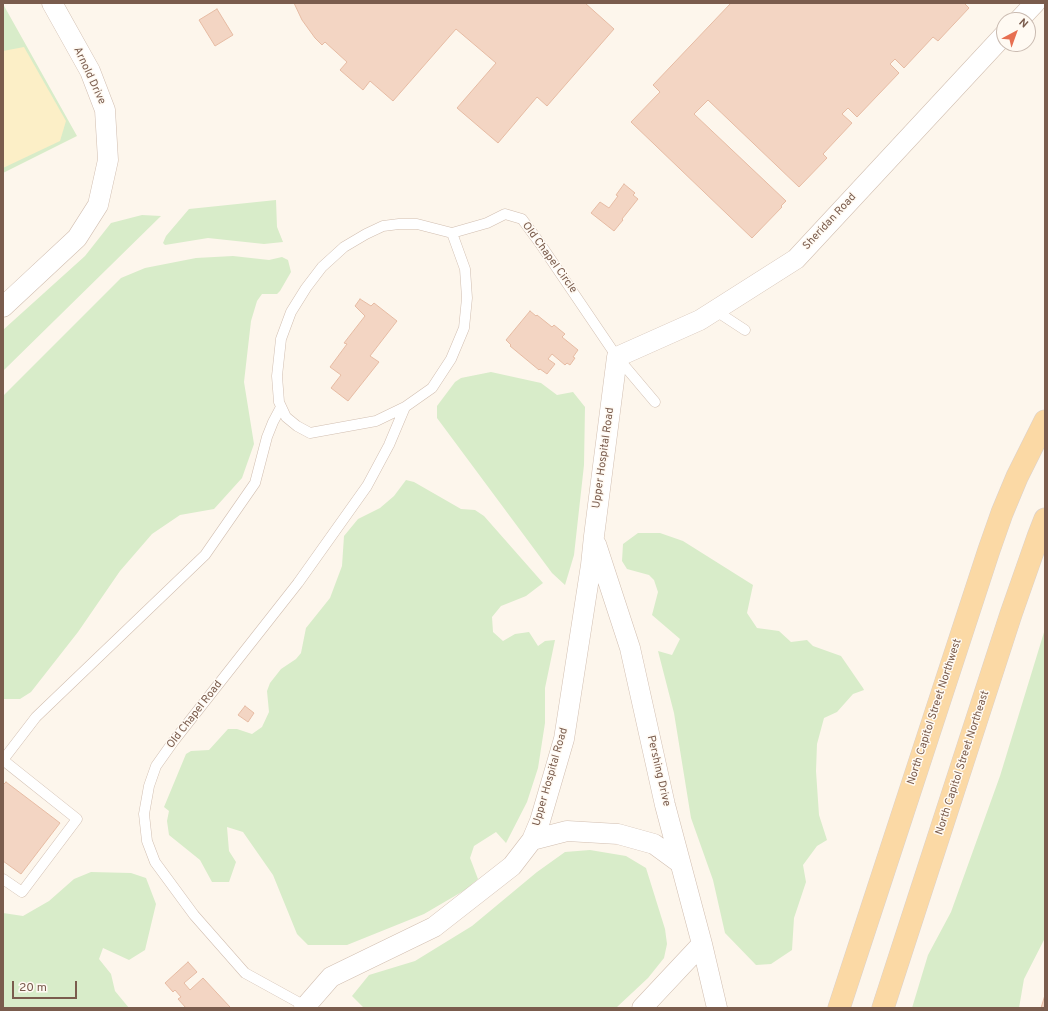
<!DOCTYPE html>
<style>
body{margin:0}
#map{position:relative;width:1048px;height:1011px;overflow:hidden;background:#fdf6ec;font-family:Overpass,sans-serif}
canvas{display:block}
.frame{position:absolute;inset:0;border:4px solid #7a5c4d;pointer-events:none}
.north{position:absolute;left:996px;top:12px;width:40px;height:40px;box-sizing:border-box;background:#fffaf3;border:1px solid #cabbb1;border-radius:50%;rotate:41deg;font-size:11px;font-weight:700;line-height:16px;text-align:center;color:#7a5c4d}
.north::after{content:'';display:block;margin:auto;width:14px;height:18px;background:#e76f51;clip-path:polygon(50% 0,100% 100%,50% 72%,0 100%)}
.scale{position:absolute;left:12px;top:981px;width:65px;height:18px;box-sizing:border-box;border:2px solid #7a5c4d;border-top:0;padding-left:5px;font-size:12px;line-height:14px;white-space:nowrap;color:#7a5c4d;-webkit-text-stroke:3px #fffaf3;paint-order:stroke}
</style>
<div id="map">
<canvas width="1048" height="1011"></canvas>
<div class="frame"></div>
<div class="north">N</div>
<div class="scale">20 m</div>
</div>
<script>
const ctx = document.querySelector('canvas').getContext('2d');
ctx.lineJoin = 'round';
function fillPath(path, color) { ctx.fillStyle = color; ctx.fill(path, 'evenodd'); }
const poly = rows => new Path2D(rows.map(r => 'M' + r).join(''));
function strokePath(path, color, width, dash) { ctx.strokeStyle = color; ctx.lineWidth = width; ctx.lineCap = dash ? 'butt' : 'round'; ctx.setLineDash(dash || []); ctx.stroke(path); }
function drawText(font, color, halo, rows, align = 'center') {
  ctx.font = font + ' Overpass,sans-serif'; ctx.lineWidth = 3; ctx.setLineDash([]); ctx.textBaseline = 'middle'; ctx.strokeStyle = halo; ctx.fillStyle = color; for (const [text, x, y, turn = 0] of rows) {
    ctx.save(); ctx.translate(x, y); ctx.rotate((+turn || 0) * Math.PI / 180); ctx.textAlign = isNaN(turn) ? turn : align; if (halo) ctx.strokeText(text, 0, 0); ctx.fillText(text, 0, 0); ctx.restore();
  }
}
const green = poly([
 [3,4,77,136,3,173],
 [276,200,277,227,283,242,264,244,208,238,165,245,163,243,166,236,189,209],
 [142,215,161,216,3,371,3,330,85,256,111,223],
 [233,256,269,260,282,257,288,260,291,272,280,291,277,294,262,294,257,301,251,321,244,382,254,444,242,478,214,509,180,515,152,534,120,571,78,632,31,692,20,699,3,699,3,396,121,278,145,268,196,258],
 [491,372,541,383,557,395,573,392,585,407,584,465,574,555,565,585,552,573,437,418,437,406,455,382,461,378],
 [406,480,414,482,461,509,475,510,484,516,543,583,526,596,501,606,492,617,493,632,503,641,515,634,529,632,538,646,545,641,555,640,545,688,545,723,538,768,527,802,506,843,496,832,474,846,470,858,478,879,465,890,424,914,347,945,308,945,297,934,273,875,243,832,227,827,229,851,236,862,229,882,212,882,200,860,169,835,167,821,169,811,164,807,186,754,191,751,209,750,228,729,237,729,252,734,262,727,269,712,267,691,270,683,281,669,296,659,301,653,306,628,330,598,342,566,344,536,358,519,380,508,394,496],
 [638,533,660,533,683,541,753,585,747,613,757,628,779,631,791,642,807,640,813,646,841,656,863,688,864,690,853,694,837,712,824,718,817,744,816,771,819,815,827,840,817,846,803,865,806,882,794,918,792,950,771,964,756,965,725,933,713,880,691,818,674,713,658,651,672,655,680,639,652,615,658,592,654,580,649,575,627,569,622,561,623,544],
 [1045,629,1045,938,1024,979,1019,1008,912,1008,928,955,951,912,1000,776],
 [590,850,626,856,646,868,665,929,667,944,664,958,648,978,617,1007,364,1008,352,996,369,975,415,961,472,926,537,872,565,852],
 [91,872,131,873,146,878,156,904,145,950,129,960,103,948,99,959,111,974,115,991,129,1008,3,1008,3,913,23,916,49,901,74,879]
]);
const sand = poly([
 [24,47,66,121,60,141,3,168,3,51]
]);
const building = poly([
 [294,3,585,3,614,29,547,106,537,97,498,143,457,108,496,63,456,29,393,101,370,81,363,90,340,70,347,62,325,42,322,45,315,38,302,20,294,3],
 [731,3,964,3,969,8,938,41,933,37,904,68,895,59,890,64,899,73,857,117,848,108,842,114,852,123,823,154,827,158,799,187,708,100,694,114,786,201,781,206,782,207,752,238,631,122,660,92,653,85,731,3],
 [217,9,233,35,215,46,199,20,217,9],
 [624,184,635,193,633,195,638,199,622,219,623,220,614,231,591,213,600,202,609,208,618,196,616,195,624,184],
 [360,299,371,306,374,303,397,321,370,356,379,362,348,401,331,388,341,375,330,367,347,344,344,343,365,316,355,306,360,299],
 [530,311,536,316,537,315,552,327,554,325,565,334,562,337,578,350,573,357,575,358,570,365,567,363,565,365,552,354,548,359,555,364,547,374,540,369,539,370,510,346,511,345,506,340,530,311],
 [245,706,254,713,248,722,238,715,245,706],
 [6,782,60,823,21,874,3,861,3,785,6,782],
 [188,962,197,972,184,983,190,990,203,978,230,1007,229,1008,186,1008,178,999,181,997,175,990,173,992,165,983,188,962],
 [1045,995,1045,1008,1041,1008,1045,995]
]);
const service = poly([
 [452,233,465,269,467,298,464,328,451,359,432,388,405,407,376,421,310,433,297,426,286,417,279,402,277,376,281,339,291,312,306,288,322,267,344,247,366,234,383,226,399,224,417,224,452,233,487,223,505,214,522,219,539,242,617,357,655,402],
 [716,311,745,330],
 [3,760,36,717,205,555,255,483,267,437,273,422,281,407],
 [3,879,22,892,77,819,3,760],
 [305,1006,245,973,194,915,155,862,147,841,144,814,149,786,156,766,173,742,298,583,367,486,389,445,405,407]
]);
const minor = poly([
 [1019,20,1035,3],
 [3,307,77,238,98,205,108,160,105,110,90,71,52,3],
 [596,544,630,648,665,805,702,944,717,1008],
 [532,840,567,831,618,834,654,844,680,863],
 [304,1008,331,977,434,927,512,866,532,840,540,821,564,739,591,565,594,536,617,357,700,320,796,259,1004,35],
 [642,1008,702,944]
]);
const primary = poly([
 [839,1008,989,550,1002,513,1017,477,1045,421],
 [883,1008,1011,614,1038,537,1045,519]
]);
const streetNames = [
 ["Arnold Drive",89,76,65],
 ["Sheridan Road",830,222,-47],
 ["Old Chapel Circle",549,258,54],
 ["Upper Hospital Road",604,458,-82],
 ["North Capitol Street Northwest",935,712,-72],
 ["Old Chapel Road",195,715,-52],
 ["North Capitol Street Northeast",963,763,-72],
 ["Pershing Drive",658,771,77],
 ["Upper Hospital Road",551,777,-74]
];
fillPath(green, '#d8ecc9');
fillPath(sand, '#fcefc7');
fillPath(building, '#f3d5c3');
strokePath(building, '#e6bba3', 1);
strokePath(service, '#d1beb0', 11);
strokePath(minor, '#d1beb0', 21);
strokePath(primary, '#dad1cd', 23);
strokePath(service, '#fff', 10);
strokePath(minor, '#fff', 20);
strokePath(primary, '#fbd9a5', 22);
drawText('11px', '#7a5c4d', '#fffaf3', streetNames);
</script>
